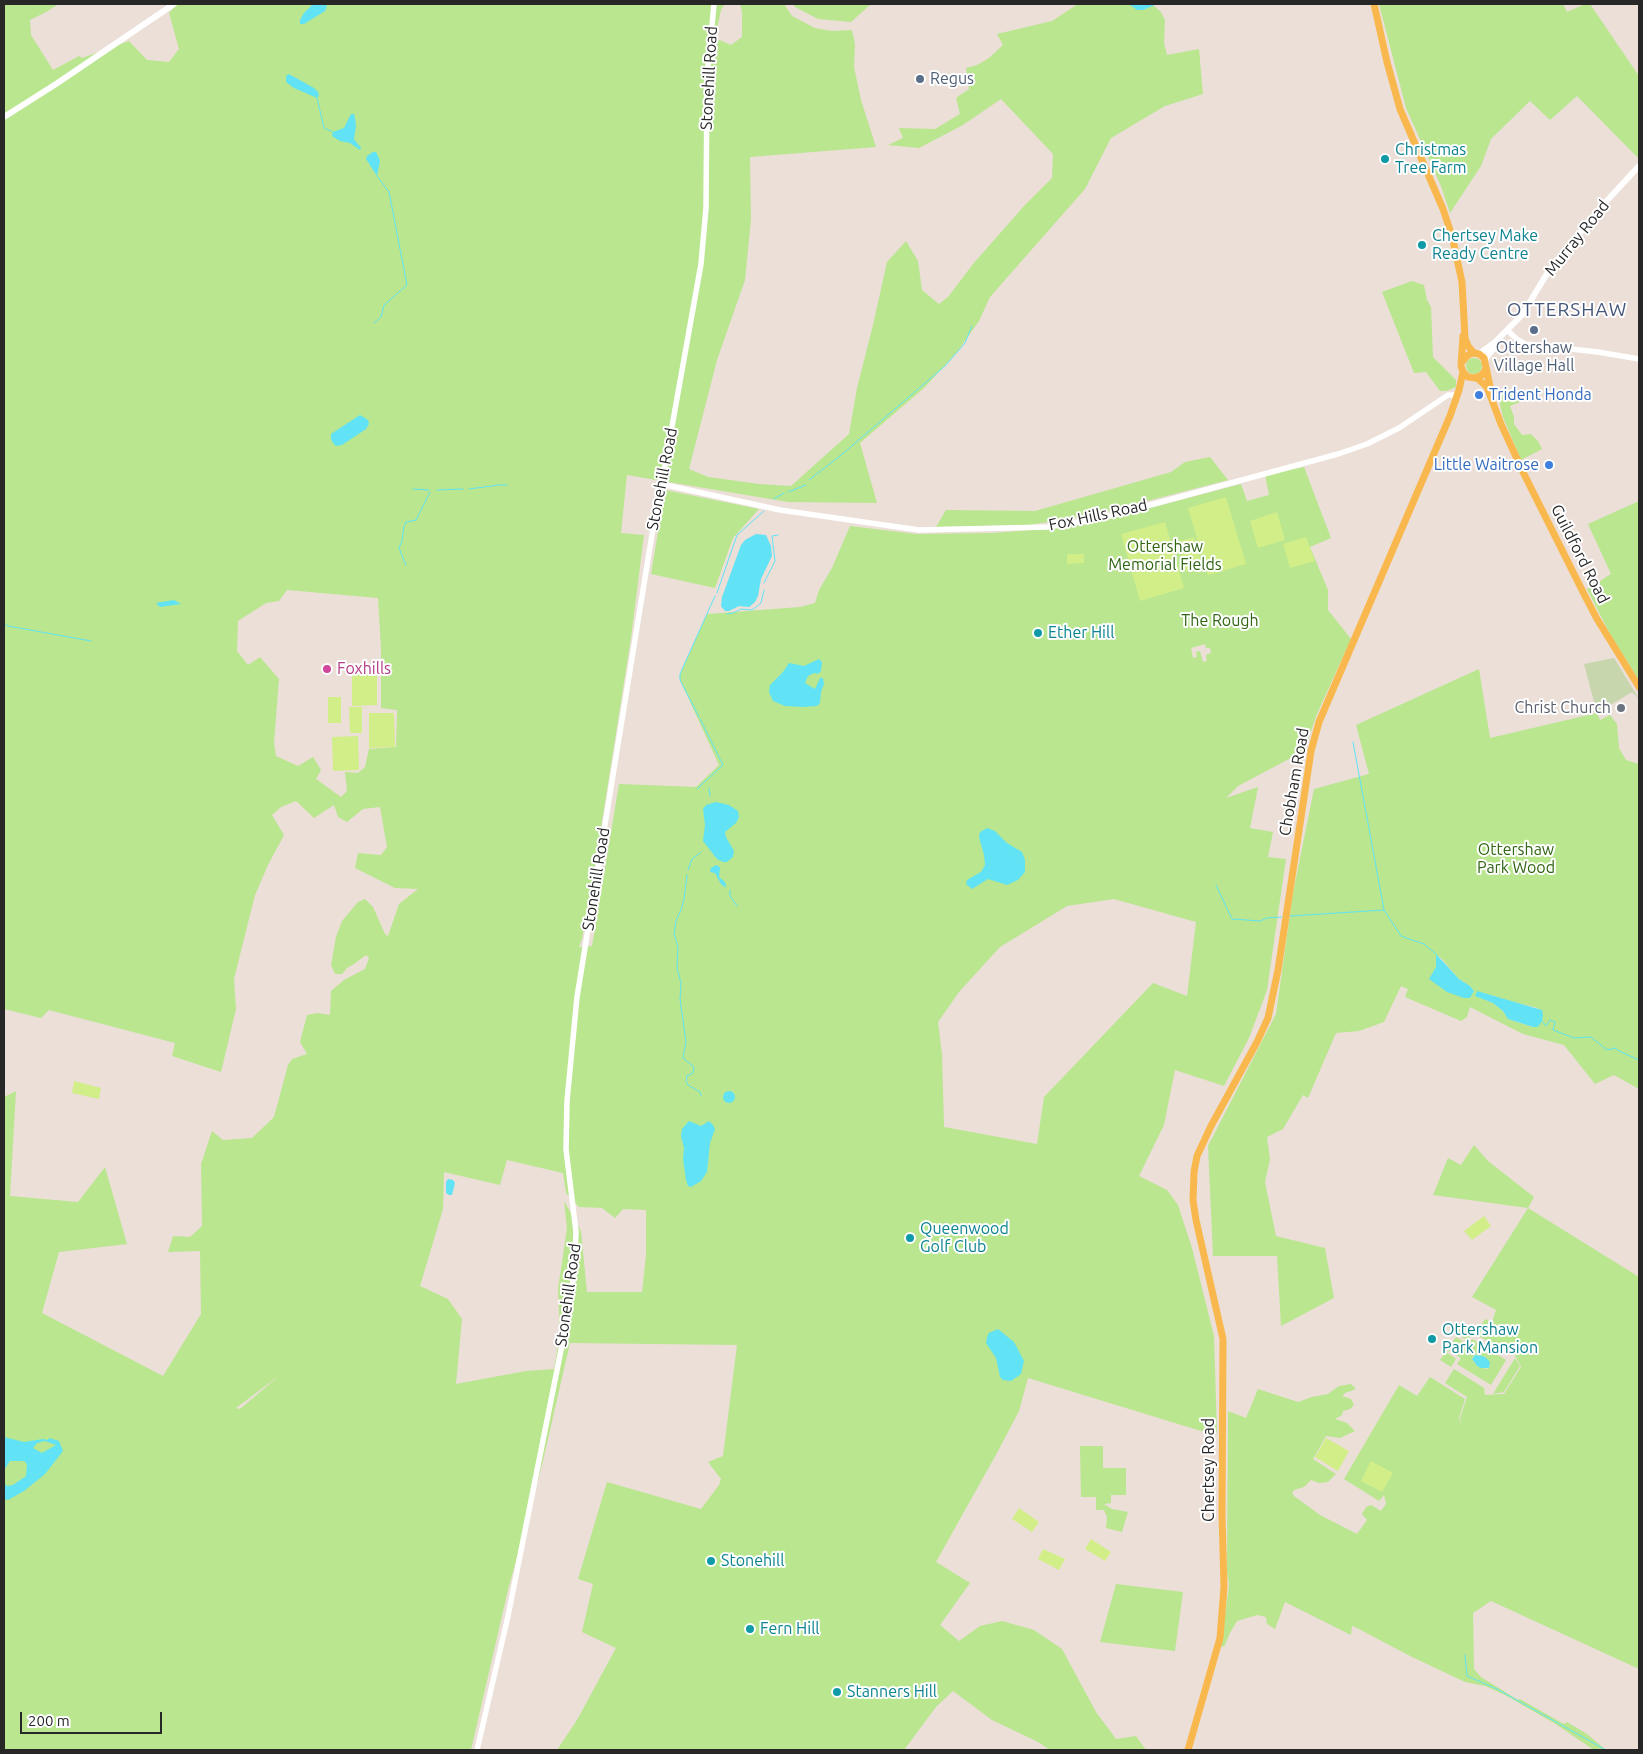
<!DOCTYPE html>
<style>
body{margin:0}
#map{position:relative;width:1643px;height:1754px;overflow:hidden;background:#ebdfd7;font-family:Ubuntu,sans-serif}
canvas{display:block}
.frame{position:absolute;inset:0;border:5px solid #272727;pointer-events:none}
.scale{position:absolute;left:20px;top:1712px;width:142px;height:22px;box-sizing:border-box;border:2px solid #272727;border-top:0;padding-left:6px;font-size:15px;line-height:18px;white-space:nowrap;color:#272727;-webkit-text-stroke:4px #fff;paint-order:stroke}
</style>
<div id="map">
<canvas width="1643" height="1754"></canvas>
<div class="frame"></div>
<div class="scale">200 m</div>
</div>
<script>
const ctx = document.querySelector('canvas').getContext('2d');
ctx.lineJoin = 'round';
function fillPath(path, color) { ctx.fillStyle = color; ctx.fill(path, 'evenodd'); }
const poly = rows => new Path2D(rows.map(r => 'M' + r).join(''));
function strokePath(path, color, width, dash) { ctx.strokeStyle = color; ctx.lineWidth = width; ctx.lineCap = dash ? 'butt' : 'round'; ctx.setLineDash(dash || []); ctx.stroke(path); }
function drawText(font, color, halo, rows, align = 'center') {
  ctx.font = font + ' Ubuntu,sans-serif'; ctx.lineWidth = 4; ctx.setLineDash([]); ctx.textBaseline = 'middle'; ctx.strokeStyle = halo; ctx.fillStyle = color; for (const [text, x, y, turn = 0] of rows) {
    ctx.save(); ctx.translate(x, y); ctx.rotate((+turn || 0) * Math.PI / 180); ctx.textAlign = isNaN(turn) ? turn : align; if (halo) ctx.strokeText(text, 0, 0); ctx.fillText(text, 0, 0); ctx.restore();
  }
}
const green = poly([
 [4,4,59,4,46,12,30,20,31,35,53,70,79,56,82,58,129,41,147,60,169,62,179,49,169,13,177,4,725,4,721,10,715,38,731,45,742,37,742,12,740,4,784,4,792,16,815,28,832,31,852,30,855,44,854,67,861,100,876,147,750,157,751,219,745,280,717,360,689,469,708,477,759,484,791,486,849,434,857,388,873,325,887,262,906,241,918,261,922,290,939,304,948,297,973,264,1024,206,1052,178,1053,154,1001,99,963,125,919,148,888,145,903,138,899,128,935,129,960,114,956,98,969,89,966,68,977,65,989,58,1003,45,997,34,1052,21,1078,4,1131,4,1130,5,1143,10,1153,5,1161,12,1165,20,1164,43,1167,55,1199,49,1203,94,1165,106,1111,138,1085,189,990,297,979,321,957,352,924,388,860,443,877,503,788,502,627,475,621,533,644,535,631,638,598,847,582,939,579,947,592,946,619,784,696,787,719,765,680,680,680,674,707,614,800,607,815,603,819,590,832,568,850,526,916,534,992,533,1045,529,1090,524,1241,484,1247,501,1265,496,1269,495,1265,475,1304,467,1331,538,1310,547,1328,590,1328,610,1351,639,1317,714,1304,751,1238,786,1226,798,1258,787,1250,828,1273,832,1268,857,1286,859,1267,990,1249,1038,1224,1086,1175,1070,1164,1125,1139,1176,1167,1190,1178,1205,1192,1248,1214,1336,1217,1433,1201,1431,1028,1378,1019,1411,998,1451,936,1562,970,1583,940,1625,959,1641,980,1626,1002,1621,1034,1630,1062,1649,1096,1712,1116,1739,1136,1736,1146,1750,1050,1750,1038,1742,992,1720,953,1691,936,1707,904,1750,557,1750,577,1720,616,1648,582,1632,593,1584,578,1579,607,1482,701,1509,719,1485,721,1479,708,1462,723,1456,737,1345,570,1343,542,1465,508,1590,471,1750,4,1750,4,1097,16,1091,10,1196,78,1202,105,1167,127,1244,59,1252,42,1313,163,1376,201,1314,200,1251,168,1252,173,1236,190,1237,202,1226,201,1164,212,1131,223,1140,252,1138,274,1117,288,1065,292,1059,307,1054,300,1042,307,1015,317,1013,330,1015,331,991,344,980,365,969,369,958,366,955,354,964,347,968,342,974,335,974,331,965,336,937,342,921,358,902,365,899,373,907,385,934,388,936,399,904,418,889,395,888,355,868,358,853,381,855,387,847,380,807,363,809,347,822,338,817,334,805,314,818,296,801,281,807,272,815,284,835,268,865,255,895,234,979,236,1009,221,1072,172,1056,175,1043,49,1010,41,1018,4,1009],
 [287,590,378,598,381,648,381,708,397,710,396,747,369,749,365,767,358,773,345,772,347,791,341,797,316,779,321,770,313,757,298,766,276,756,274,743,279,679,260,657,248,665,237,651,238,621,266,603,279,601],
 [1205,644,1206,648,1210,648,1211,653,1206,655,1207,661,1203,662,1200,651,1196,652,1197,657,1193,658,1191,648],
 [1114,899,1196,922,1187,996,1153,983,1044,1097,1037,1144,944,1127,942,1054,938,1022,959,992,1000,947,1067,906],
 [507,1160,563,1173,566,1193,579,1207,602,1208,615,1218,623,1209,646,1210,646,1255,642,1292,587,1292,581,1231,564,1201,567,1228,558,1289,560,1333,554,1369,526,1371,456,1384,462,1319,448,1299,420,1286,443,1209,444,1172,500,1185],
 [280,1375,240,1409,236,1408],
 [793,4,871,4,851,22,818,19,795,7],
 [1379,4,1563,4,1567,12,1585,4,1590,4,1639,76,1639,159,1577,96,1550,120,1530,101,1491,139,1481,166,1450,213,1441,186,1406,108],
 [1412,281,1424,285,1427,300,1431,307,1433,357,1456,380,1456,387,1446,391,1440,391,1426,372,1414,373,1382,292],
 '1466 366a8 8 0 1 1 16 0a8 8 0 1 1-16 0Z',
 [1516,389,1519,392,1533,391,1534,396,1510,406,1514,417,1514,424,1522,435,1531,434,1538,441,1542,449,1521,460,1503,417,1498,395],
 [1210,457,1228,480,1097,514,1029,525,936,527,946,510,1035,511,1171,472,1185,462],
 [665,490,759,509,733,538,715,588,651,574],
 [1639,501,1639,680,1611,636,1587,589,1611,574,1588,524],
 [1479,669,1490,738,1597,713,1600,720,1610,715,1617,724,1619,748,1626,760,1639,764,1639,1089,1614,1075,1595,1084,1564,1045,1523,1034,1470,1007,1467,1017,1461,1021,1405,997,1408,989,1401,986,1384,1022,1359,1031,1336,1033,1308,1098,1303,1095,1283,1129,1267,1137,1270,1159,1265,1182,1276,1236,1325,1248,1334,1298,1281,1326,1277,1256,1213,1256,1208,1146,1276,1014,1293,893,1314,789,1369,774,1356,725],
 [1436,955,1441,958,1459,979,1470,986,1474,991,1430,979,1436,967],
 [1492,995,1497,998,1538,1008,1533,1027,1508,1019,1503,1011,1493,1003,1476,996],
 [1474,1145,1488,1161,1534,1197,1528,1208,1639,1277,1639,1669,1491,1601,1473,1613,1474,1669,1481,1677,1518,1700,1520,1699,1564,1724,1567,1722,1587,1734,1606,1750,1594,1750,1554,1723,1505,1695,1485,1686,1465,1682,1412,1657,1355,1627,1352,1626,1351,1635,1285,1602,1275,1629,1267,1624,1266,1617,1257,1615,1237,1621,1230,1633,1224,1647,1221,1646,1229,1585,1227,1571,1228,1411,1246,1418,1258,1389,1298,1402,1312,1397,1328,1394,1339,1386,1351,1384,1356,1389,1345,1393,1342,1396,1351,1399,1354,1405,1350,1409,1343,1411,1342,1415,1335,1419,1347,1423,1355,1431,1340,1438,1326,1436,1313,1459,1336,1474,1328,1482,1319,1483,1311,1480,1304,1487,1294,1490,1292,1493,1294,1496,1320,1515,1357,1534,1367,1520,1362,1514,1366,1507,1371,1505,1381,1511,1386,1504,1384,1495,1379,1501,1344,1479,1399,1385,1417,1396,1430,1377,1465,1399,1459,1418,1462,1427,1460,1418,1467,1397,1445,1383,1454,1369,1484,1388,1485,1395,1504,1394,1521,1367,1514,1353,1507,1354,1476,1334,1485,1319,1492,1322,1496,1310,1472,1297,1528,1208,1433,1195,1448,1158,1461,1165],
 [1462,1326,1473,1333,1468,1341,1457,1334],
 [1456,1337,1468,1345,1472,1339,1506,1360,1491,1385,1457,1364,1461,1358,1447,1350],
 [1474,1355,1483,1356,1486,1358,1490,1366,1489,1368,1487,1369,1477,1366,1472,1359],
 [1446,1352,1456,1359,1451,1367,1440,1360],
 [1515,1358,1520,1366,1504,1392,1493,1394],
 [1080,1446,1103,1446,1103,1468,1126,1468,1126,1495,1111,1495,1111,1503,1104,1504,1112,1509,1128,1512,1122,1532,1106,1528,1107,1517,1104,1510,1096,1510,1096,1497,1081,1497],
 [1116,1584,1183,1592,1175,1651,1100,1642]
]);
const cemetery = poly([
 [1614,658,1639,699,1632,692,1597,713,1584,664]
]);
const pitch = poly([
 [1226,497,1246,564,1208,575,1188,508],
 [1277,512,1285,540,1258,548,1250,521],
 [1165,522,1184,588,1140,601,1121,534],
 [1194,537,1202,566,1186,571,1177,542],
 [1306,537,1315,561,1290,568,1283,544],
 [1067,554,1084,554,1084,563,1067,564],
 [352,673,377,673,377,705,352,706],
 [328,697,341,697,341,723,328,723],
 [349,707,362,707,362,733,350,733],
 [369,713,394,713,395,747,369,748],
 [358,736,359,770,333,771,332,737],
 [74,1081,101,1088,99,1099,72,1093],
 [1484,1216,1491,1226,1472,1240,1464,1231],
 [1326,1438,1349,1451,1338,1471,1315,1457],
 [1371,1461,1393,1473,1382,1492,1361,1481],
 [1019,1508,1039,1522,1032,1532,1012,1519],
 [1091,1539,1111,1552,1105,1561,1085,1549],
 [1043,1549,1065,1559,1059,1570,1038,1559]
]);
const water = poly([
 [313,4,325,4,327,7,325,11,304,24,300,24,300,20,304,13],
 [1131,4,1157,4,1143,10,1137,10,1130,5],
 [289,74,314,88,318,92,319,95,317,98,294,88,286,82,286,76],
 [351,114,354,114,355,118,356,126,354,139,361,148,360,150,350,143,340,141,332,136,333,132,344,128],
 [373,152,376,152,378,156,380,161,377,176,366,159,367,156],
 [360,415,368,420,369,424,366,429,342,445,336,446,333,443,331,439,331,434],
 [756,534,766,535,771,546,772,556,761,579,758,596,755,602,749,607,739,606,729,611,725,611,721,606,722,597,741,545,745,540],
 [174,600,181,604,160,607,156,603],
 [819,659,822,662,821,671,818,674,814,673,808,676,805,683,815,689,820,678,823,678,824,684,821,692,820,703,817,706,803,707,785,706,773,701,769,692,770,685,783,672,789,663,804,666],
 [716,802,729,805,738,811,739,817,736,823,725,832,726,837,734,851,733,857,727,862,723,862,717,859,703,841,705,825,703,809,706,805],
 [987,828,995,831,1007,843,1022,852,1025,860,1025,872,1018,880,1007,885,988,879,972,889,966,884,967,880,981,872,985,865,984,855,979,837,980,832],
 [716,865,720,867,719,877,725,882,726,888,721,884,715,873,710,872,711,868],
 [1436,954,1459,979,1470,986,1474,991,1470,998,1464,998,1447,992,1429,979,1436,967],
 [1477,991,1542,1010,1543,1015,1542,1021,1538,1027,1533,1027,1508,1019,1503,1011,1493,1003,1475,996],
 '723 1097a6 6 0 1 1 12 0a6 6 0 1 1-12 0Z',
 [689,1121,701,1126,709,1121,713,1125,715,1129,710,1143,707,1172,701,1181,691,1187,688,1186,686,1180,683,1159,684,1148,681,1136,682,1129],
 [448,1179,453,1180,455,1183,452,1195,449,1195,446,1193,446,1182],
 [998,1329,1014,1342,1024,1361,1021,1374,1011,1381,1003,1380,1000,1377,996,1358,986,1343,987,1337,989,1333],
 [1475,1355,1483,1356,1486,1358,1490,1362,1489,1368,1481,1368,1477,1366,1472,1359],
 [4,1437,24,1442,43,1439,48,1440,49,1438,59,1441,63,1451,45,1474,24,1491,8,1500,4,1499,4,1483,7,1486,13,1485,26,1476,27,1464,24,1461,10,1461,4,1470],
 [45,1441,56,1445,42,1453,33,1448,37,1443]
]);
const stream = poly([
 [317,98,324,128,333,132],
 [374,323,381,317,384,305,407,285,389,192,377,176],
 [809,480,840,456,945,366,965,343,972,326],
 [500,485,507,485],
 [413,489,429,490],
 [469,489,499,485],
 [437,490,463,489],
 [788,492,806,485],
 [774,499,784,493],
 [406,565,399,548,402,541,404,526,406,522,416,520,430,492],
 [764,583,775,561,772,536,778,535],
 [717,593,737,535,764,511],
 [727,614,733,613,741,609,752,610,756,607,761,603,764,590],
 [4,624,8,626,91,641],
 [699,717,680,680,680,674,715,596],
 [1353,742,1384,910,1401,936,1424,944,1436,954],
 [709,788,710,796],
 [697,789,723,765,700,719],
 [688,870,692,859,701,852],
 [687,875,684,899,681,910,676,921,674,934,678,947,677,968,681,983,680,999,686,1042,683,1058,694,1067,693,1073,687,1076,686,1081,688,1085,700,1092,701,1096],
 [1216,885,1232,919,1261,921,1266,918,1282,917],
 [730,890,730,896,737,906],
 [1290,916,1384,910],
 [1542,1021,1546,1026,1550,1020,1555,1022,1553,1030,1574,1038,1591,1037,1607,1050,1615,1048,1619,1051,1639,1060],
 [1465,1655,1467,1676,1497,1689,1606,1750]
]);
const tertiary = poly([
 [1507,330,1518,340,1525,344,1598,352,1639,359],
 [661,484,780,510,919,530,1048,527,1102,518,1338,454,1367,444,1399,428,1448,395,1457,395],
 [477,1750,508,1616,562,1345,574,1275,576,1232,566,1149,567,1101,577,997,656,510,666,460,701,264,706,208,707,78,714,4]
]);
const secondary = poly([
 [4,117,56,84,174,4],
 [1479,354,1494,343,1522,315,1548,272,1602,206,1639,166],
 [1485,360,1489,354,1498,344]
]);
const primary = poly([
 [1374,4,1387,62,1400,109,1443,209,1452,236,1462,282,1465,338,1468,346,1474,353],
 [1463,336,1461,366,1463,372,1468,377,1475,378,1482,375,1486,369],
 [1463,361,1468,355,1474,353,1479,354,1484,358,1491,391],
 [1477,378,1487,387,1501,424,1524,474,1585,596,1597,619,1639,687],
 [1188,1750,1220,1638,1224,1587,1222,1514,1223,1339,1196,1220,1193,1200,1194,1172,1197,1156,1211,1126,1257,1042,1268,1018,1278,970,1311,751,1319,722,1450,416,1459,390,1463,372]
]);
const markers = [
 [920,79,5,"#5c6f8a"],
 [1385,159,5,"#0f9aa8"],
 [1422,245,5,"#0f9aa8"],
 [1534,330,5,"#5c6f8a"],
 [1479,395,5,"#3f7fe0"],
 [1549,465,5,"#3f7fe0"],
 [1038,633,5,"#0f9aa8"],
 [327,669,5,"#d1479c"],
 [1621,708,5,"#6b7280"],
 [910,1238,5,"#0f9aa8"],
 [1432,1339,5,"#0f9aa8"],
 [711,1561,5,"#0f9aa8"],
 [750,1629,5,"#0f9aa8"],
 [837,1692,5,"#0f9aa8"]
];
const streetNames = [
 ["Stonehill Road",709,78,-87],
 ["Murray Road",1577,238,-51],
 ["Stonehill Road",662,479,-79],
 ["Fox Hills Road",1098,515,-12],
 ["Guildford Road",1580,554,63],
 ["Chobham Road",1294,782,-80],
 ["Stonehill Road",596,879,-81],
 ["Stonehill Road",568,1295,-82],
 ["Chertsey Road",1209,1470,-90]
];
const serviceNames = [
 ["Regus",930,79],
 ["Ottershaw",1534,348,"center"],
 ["Village Hall",1534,366,"center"]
];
const cultureNames = [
 ["Christmas",1395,150],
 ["Tree Farm",1395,168],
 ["Chertsey Make",1432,236],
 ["Ready Centre",1432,254],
 ["Ether Hill",1048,633],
 ["Queenwood",920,1229],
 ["Golf Club",920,1247],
 ["Ottershaw",1442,1330],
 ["Park Mansion",1442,1348],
 ["Stonehill",721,1561],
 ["Fern Hill",760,1629],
 ["Stanners Hill",847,1692]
];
const shopNames = [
 ["Trident Honda",1489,395],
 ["Little Waitrose",1539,465,"right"]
];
const parkNames = [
 ["Ottershaw",1165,547],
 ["Memorial Fields",1165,565],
 ["The Rough",1220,621],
 ["Ottershaw",1516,850],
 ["Park Wood",1516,868]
];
const hotelNames = [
 ["Foxhills",337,669]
];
const worshipNames = [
 ["Christ Church",1611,708]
];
const quarterNames = [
 ["OTTERSHAW",1567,310]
];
fillPath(green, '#b9e68f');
fillPath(cemetery, '#c7d6ad');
fillPath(pitch, '#d2ee89');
fillPath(water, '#61e3f5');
strokePath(stream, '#61e3f5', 1);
strokePath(tertiary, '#fff', 5.5);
strokePath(secondary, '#fff', 6);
strokePath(primary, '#f9b84e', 7);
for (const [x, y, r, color] of markers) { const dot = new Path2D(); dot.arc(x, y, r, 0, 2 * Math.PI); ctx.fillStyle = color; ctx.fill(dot); strokePath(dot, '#fff', 2); }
drawText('16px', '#272727', '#fff', streetNames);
drawText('16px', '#4e5e75', '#fff', serviceNames, 'left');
drawText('16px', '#0d838f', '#fff', cultureNames, 'left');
drawText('16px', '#366cbe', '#fff', shopNames, 'left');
drawText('16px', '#316614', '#fff', parkNames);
drawText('16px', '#b23c85', '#fff', hotelNames, 'left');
drawText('16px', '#5b616d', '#fff', worshipNames, 'right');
ctx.letterSpacing = '1px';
drawText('19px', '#45567a', '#fff', quarterNames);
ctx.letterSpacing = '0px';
</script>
